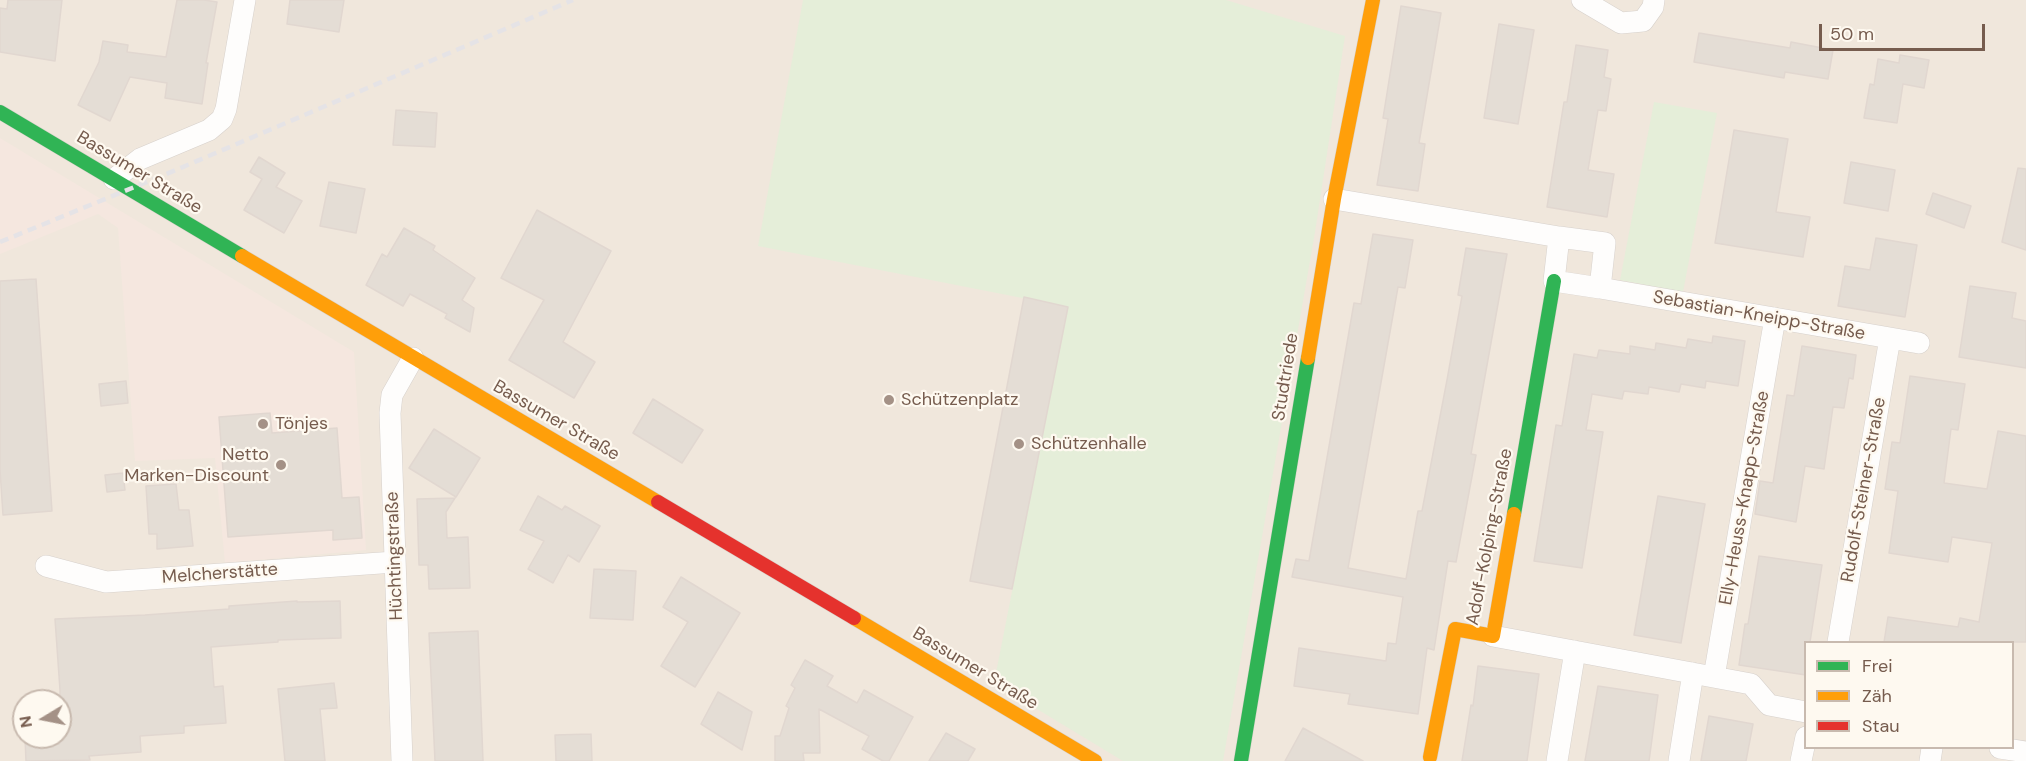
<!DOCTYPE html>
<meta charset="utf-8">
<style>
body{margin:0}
#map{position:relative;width:2026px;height:761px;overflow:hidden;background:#f8f4ee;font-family:"DM Sans",sans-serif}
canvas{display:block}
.legend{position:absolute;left:1804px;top:641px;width:210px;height:108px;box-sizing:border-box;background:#fef9f0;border:2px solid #c8baaf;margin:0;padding:8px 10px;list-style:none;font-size:18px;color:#765c4e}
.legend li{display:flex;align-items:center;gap:12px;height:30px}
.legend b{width:30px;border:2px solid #c8baaf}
.north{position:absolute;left:12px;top:689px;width:60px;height:60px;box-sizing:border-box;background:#fef9f0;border:2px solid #c8baaf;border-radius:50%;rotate:260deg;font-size:16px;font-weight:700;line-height:24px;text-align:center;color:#765c4e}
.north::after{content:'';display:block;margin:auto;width:21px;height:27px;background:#a49186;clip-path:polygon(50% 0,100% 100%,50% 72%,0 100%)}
.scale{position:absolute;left:1819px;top:24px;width:166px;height:27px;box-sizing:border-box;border:3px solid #765c4e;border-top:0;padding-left:8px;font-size:18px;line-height:21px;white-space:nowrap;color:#765c4e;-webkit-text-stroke:4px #fef9f0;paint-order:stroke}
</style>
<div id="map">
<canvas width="2026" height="761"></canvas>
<ul class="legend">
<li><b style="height:8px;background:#30b455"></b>Frei</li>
<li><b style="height:8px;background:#ff9f0a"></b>Zäh</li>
<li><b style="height:8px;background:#e5322d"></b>Stau</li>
</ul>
<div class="north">N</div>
<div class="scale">50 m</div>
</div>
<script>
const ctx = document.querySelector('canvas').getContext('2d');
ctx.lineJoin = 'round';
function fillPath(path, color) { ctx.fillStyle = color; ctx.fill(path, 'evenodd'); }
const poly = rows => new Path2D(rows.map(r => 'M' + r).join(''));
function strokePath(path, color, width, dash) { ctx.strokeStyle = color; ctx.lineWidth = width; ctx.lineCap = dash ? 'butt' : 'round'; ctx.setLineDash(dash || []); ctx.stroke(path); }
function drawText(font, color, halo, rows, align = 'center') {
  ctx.font = font + ' "DM Sans",sans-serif'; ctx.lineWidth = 4.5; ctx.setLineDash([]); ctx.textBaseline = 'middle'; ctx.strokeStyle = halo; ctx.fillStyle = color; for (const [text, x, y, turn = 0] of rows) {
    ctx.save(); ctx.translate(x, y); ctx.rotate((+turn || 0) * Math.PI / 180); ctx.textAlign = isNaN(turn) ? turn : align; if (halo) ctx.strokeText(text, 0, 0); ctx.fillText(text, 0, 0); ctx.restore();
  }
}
const residential = poly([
 [0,0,2026,0,2026,761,0,761],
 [1806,642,2012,642,2012,748,1806,748],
 [24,701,60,701,60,737,24,737]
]);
const commercial = poly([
 [0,138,354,352,366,550,225,563,215,458,135,461,118,228,98,214,0,254]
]);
const green = poly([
 [803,0,1226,0,1345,36,1315,232,1223,761,1123,761,994,683,1068,307,758,246],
 [1654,102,1717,113,1683,292,1620,280]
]);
const building = poly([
 [8,0,62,0,55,61,0,52,0,8,7,9,8,0],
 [177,0,204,0,217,2,206,63,208,63,202,104,165,98,167,83,130,77,110,121,78,105,99,62,103,41,128,45,127,52,166,57,177,0],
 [290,0,344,0,339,32,287,24,290,0],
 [1401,6,1441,13,1419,143,1425,144,1418,191,1377,185,1388,119,1383,118,1401,6],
 [1499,24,1534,30,1518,124,1484,118,1499,24],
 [1699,33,1790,48,1791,42,1833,50,1828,79,1785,72,1784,78,1694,62,1699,33],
 [1576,45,1608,50,1604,77,1611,79,1606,111,1598,110,1588,170,1614,174,1607,217,1547,207,1564,102,1567,102,1576,45],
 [1900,55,1929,60,1924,88,1903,84,1897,123,1864,118,1870,84,1874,85,1878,59,1899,63,1900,55],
 [396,110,437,113,435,147,393,145,396,110],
 [1734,130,1788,139,1776,212,1810,217,1803,257,1715,243,1734,130],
 [259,157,285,173,276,187,302,201,284,233,244,210,262,179,250,172,259,157],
 [1851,162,1895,170,1888,211,1844,203,1851,162],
 [2018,168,2026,169,2026,250,2002,242,2018,168],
 [329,182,365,189,356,233,320,226,329,182],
 [1933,193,1971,206,1964,228,1926,214,1933,193],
 [537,210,611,251,563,342,595,362,574,398,509,360,544,300,501,278,537,210],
 [404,228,435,246,433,250,475,278,462,300,474,308,470,332,445,318,447,314,410,294,403,306,366,285,382,254,387,257,404,228],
 [1373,234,1413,240,1405,288,1398,287,1348,568,1406,579,1418,511,1422,511,1447,380,1462,296,1458,295,1466,248,1507,254,1471,454,1476,455,1456,562,1448,561,1434,650,1427,648,1418,714,1348,704,1350,694,1294,686,1299,648,1386,661,1388,643,1396,644,1403,597,1292,577,1296,559,1309,561,1354,303,1361,304,1373,234],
 [1876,238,1917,245,1905,317,1838,306,1845,266,1870,270,1876,238],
 [36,279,52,511,3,515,0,470,0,281,36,279],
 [1970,286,2016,293,2012,318,2026,321,2026,368,1959,357,1970,286],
 [1024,297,1068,307,1012,589,970,581,1024,297],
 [1713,336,1745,341,1738,386,1706,381,1705,388,1681,384,1679,392,1649,387,1648,394,1624,391,1622,399,1592,394,1586,430,1603,432,1582,568,1534,561,1556,425,1562,426,1574,354,1597,358,1599,350,1630,354,1630,346,1655,350,1656,343,1686,348,1688,339,1712,343,1713,336],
 [1802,346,1856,355,1853,379,1849,378,1844,408,1833,407,1824,469,1805,466,1796,522,1755,514,1760,481,1773,483,1787,395,1794,396,1802,346],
 [1910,376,1965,384,1958,430,1951,429,1944,483,1987,489,1998,431,2026,436,2026,642,1884,642,1888,617,1958,627,1960,618,1979,622,1992,543,1952,537,1948,562,1889,553,1898,491,1885,489,1892,442,1900,443,1910,376],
 [126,381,128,403,101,406,99,384,126,381],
 [653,399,703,430,682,463,633,433,653,399],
 [270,413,272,433,337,428,342,498,359,497,362,538,333,540,333,530,228,537,219,417,270,413],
 [434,429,480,458,456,497,409,468,434,429],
 [123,473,125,490,107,492,105,475,123,473],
 [176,484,179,510,189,510,193,546,157,549,157,534,149,534,146,486,176,484],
 [538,496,562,510,565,506,600,526,579,562,568,555,553,583,528,569,544,541,520,530,538,496],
 [1658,496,1705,504,1681,643,1634,635,1658,496],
 [455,498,446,512,447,538,468,537,470,588,429,589,428,565,419,565,417,499,455,498],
 [1759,556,1822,565,1810,642,1806,642,1806,675,1739,665,1745,624,1748,624,1759,556],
 [594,569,636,571,633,620,590,618,594,569],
 [681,577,740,613,695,687,661,666,688,622,663,607,681,577],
 [297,601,297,602,340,601,341,638,278,640,278,642,211,647,214,687,223,686,226,723,184,726,184,733,140,736,141,752,89,756,90,760,26,761,25,737,60,737,60,690,55,619,145,615,229,609,229,606,297,601],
 [478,631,483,761,435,761,429,633,478,631],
 [805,660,833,676,827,686,857,703,864,690,913,717,889,761,883,761,862,749,869,736,819,709,820,753,803,753,804,761,775,761,775,736,780,736,789,708,786,706,795,688,791,685,805,660],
 [1478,666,1539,674,1527,761,1462,761,1471,705,1473,706,1478,666],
 [334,683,337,708,320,709,325,761,285,761,278,689,334,683],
 [1598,686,1658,695,1649,761,1585,761,1598,686],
 [718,692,752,712,742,750,701,724,718,692],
 [1709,716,1753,724,1746,761,1701,761,1709,716],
 [1303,728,1363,761,1285,761,1303,728],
 [946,733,975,749,968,761,929,761,946,733],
 [591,734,592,761,556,761,555,735,591,734]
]);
const street = poly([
 [1582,0,1621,23,1643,21,1653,7,1654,0],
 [114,179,140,159,209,130,222,119,226,109,245,0],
 [1334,199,1559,237],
 [1600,288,1554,281,1559,237,1605,243,1600,288,1919,343],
 [46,566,106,582,395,562],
 [1493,636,1751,684,1769,705,1806,712],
 [1838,642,1890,338],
 [1714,677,1775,318],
 [2000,748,2026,752],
 [402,761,390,413,392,395,413,358],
 [1557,761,1575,651],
 [1679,761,1693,673],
 [1801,761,1806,737],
 [1930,761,1932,748]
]);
const fast = poly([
 [0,112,242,256],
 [1514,514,1554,281],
 [1241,761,1308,358]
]);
const slow = poly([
 [242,256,658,502],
 [1308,358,1334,199,1373,0],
 [854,618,1095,761],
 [1430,757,1455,629,1493,636,1514,514]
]);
const jam = poly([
 [658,502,854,618]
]);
const rail = poly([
 [0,242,176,170,573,0]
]);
const markers = [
 [889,400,6,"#a49186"],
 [263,424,6,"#a49186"],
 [1019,444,6,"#a49186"],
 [281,465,6,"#a49186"]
];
const streetNames = [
 ["Bassumer Straße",139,173,31],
 ["Sebastian-Kneipp-Straße",1759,316,10],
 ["Studtriede",1286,377,-81],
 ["Bassumer Straße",556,421,30],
 ["Rudolf-Steiner-Straße",1864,490,-80],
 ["Elly-Heuss-Knapp-Straße",1745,498,-80],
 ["Adolf-Kolping-Straße",1490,537,-79],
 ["Hüchtingstraße",395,556,-92],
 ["Melcherstätte",220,574,-4],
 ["Bassumer Straße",975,669,31]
];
const poiNames = [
 ["Schützenplatz",901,400],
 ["Tönjes",275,424],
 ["Schützenhalle",1031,444],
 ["Netto",269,455,"right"],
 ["Marken-Discount",269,476,"right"]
];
fillPath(residential, '#f0e7dc');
fillPath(commercial, '#f5e7df');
fillPath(green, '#e5eed9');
fillPath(building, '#e4ddd5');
strokePath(building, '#e1d7d0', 1.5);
strokePath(street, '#d7d1cc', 22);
strokePath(fast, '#d8d1ca', 15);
strokePath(slow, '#d8d1ca', 15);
strokePath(jam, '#d8d1ca', 15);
strokePath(street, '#fefdfc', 21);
strokePath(fast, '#30b455', 14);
strokePath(slow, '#ff9f0a', 14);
strokePath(jam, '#e5322d', 14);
strokePath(rail, '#e5e3e6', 4.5, [9, 6]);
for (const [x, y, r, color] of markers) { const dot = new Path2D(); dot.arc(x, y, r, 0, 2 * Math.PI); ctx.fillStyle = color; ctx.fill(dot); strokePath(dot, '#fef9f0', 2); }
drawText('18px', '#765c4e', '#fef9f0', streetNames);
drawText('18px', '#765c4e', '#fef9f0', poiNames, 'left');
</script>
